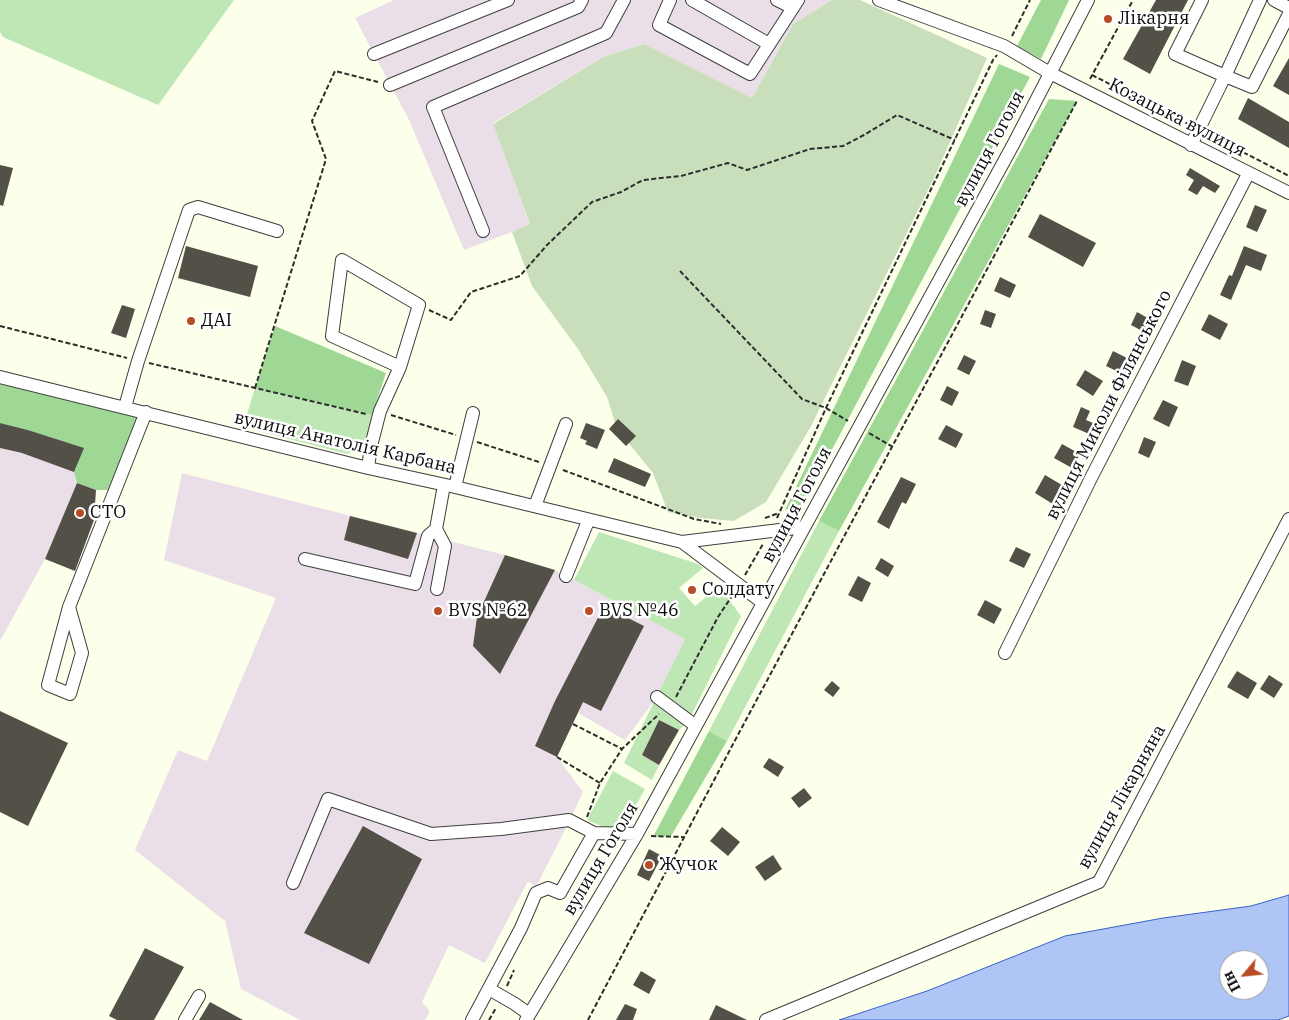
<!DOCTYPE html>
<meta charset="utf-8">
<style>
body{margin:0}
#map{position:relative;width:1289px;height:1020px;overflow:hidden;background:#fcffe9;font-family:"IBM Plex Serif",serif}
canvas{display:block}
.north{position:absolute;left:1219px;top:950px;width:50px;height:50px;box-sizing:border-box;background:#fff;border:1px solid #9d9d9d;border-radius:50%;rotate:242deg;font-size:14px;font-weight:700;line-height:20px;text-align:center;color:#0b0b0b}
.north::after{content:'';display:block;margin:auto;width:18px;height:22px;background:#b74c26;clip-path:polygon(50% 0,100% 100%,50% 72%,0 100%)}
</style>
<div id="map">
<canvas width="1289" height="1020"></canvas>
<div class="north">Пн</div>
</div>
<script>
const ctx = document.querySelector('canvas').getContext('2d');
ctx.lineJoin = 'round';
function fillPath(path, color) { ctx.fillStyle = color; ctx.fill(path, 'evenodd'); }
const poly = rows => new Path2D(rows.map(r => 'M' + r).join(''));
function strokePath(path, color, width, dash) { ctx.strokeStyle = color; ctx.lineWidth = width; ctx.lineCap = dash ? 'butt' : 'round'; ctx.setLineDash(dash || []); ctx.stroke(path); }
function drawText(font, color, halo, rows, align = 'center') {
  ctx.font = font + ' "IBM Plex Serif",serif'; ctx.lineWidth = 5; ctx.setLineDash([]); ctx.textBaseline = 'middle'; ctx.strokeStyle = halo; ctx.fillStyle = color; for (const [text, x, y, turn = 0] of rows) {
    ctx.save(); ctx.translate(x, y); ctx.rotate((+turn || 0) * Math.PI / 180); ctx.textAlign = isNaN(turn) ? turn : align; if (halo) ctx.strokeText(text, 0, 0); ctx.fillText(text, 0, 0); ctx.restore();
  }
}
const industrial = poly([
 [394,0,832,0,793,24,752,98,644,44,603,57,493,123,530,225,464,250,409,120,355,18],
 [28,430,84,448,74,472,77,483,45,559,0,641,0,448,22,453],
 [182,473,505,555,477,617,500,673,555,570,685,639,657,697,625,740,578,713,557,757,583,792,566,828,536,887,528,881,485,963,449,945,422,1002,430,1012,425,1020,300,1020,241,989,225,921,135,850,178,750,207,761,276,598,164,560]
]);
const green = poly([
 [0,0,234,0,158,105,3,37,0,32],
 [255,388,372,415,366,445,347,454,243,427],
 [819,521,839,531,727,741,709,731],
 [599,532,698,564,703,568,679,588,695,606,719,587,741,616,688,722,679,730,659,720,642,755,659,765,652,780,624,763,685,639,574,580],
 [613,771,645,789,620,834,587,820]
]);
const forest = poly([
 [1041,0,1069,0,1041,59,1017,46],
 [999,64,1030,77,803,504,785,510],
 [1049,99,1077,101,839,531,819,521],
 [275,326,386,373,372,415,255,388],
 [0,377,146,412,116,490,96,490,77,483,74,472,83,448,28,430,0,423],
 [709,731,727,741,671,836,653,837]
]);
const cemetery = poly([
 [832,0,860,0,987,58,934,178,810,428,766,502,734,521,700,518,668,512,653,473,617,429,607,397,578,349,532,286,512,232,530,224,493,124,603,57,644,44,752,98,793,24]
]);
const water = poly([
 [1289,895,1289,1016,1278,1020,839,1020,927,991,1065,936,1163,918,1251,906,1289,895],
 [1229,960,1259,960,1259,990,1229,990,1229,960]
]);
const building = poly([
 [1156,0,1188,0,1150,74,1123,59],
 [1289,58,1289,95,1273,86],
 [1248,98,1289,122,1289,148,1238,119],
 [0,165,13,168,3,206,0,205],
 [1190,168,1220,186,1215,193,1203,186,1197,195,1188,190,1194,180,1186,175],
 [1255,205,1267,210,1257,232,1246,227],
 [1040,214,1096,243,1083,267,1028,237],
 [186,246,258,266,250,297,178,278],
 [1244,246,1267,255,1261,271,1246,265,1231,300,1220,295,1229,275,1232,276],
 [1000,277,1016,285,1010,298,994,291],
 [122,305,135,309,126,338,111,333],
 [985,310,996,314,991,328,980,324],
 [1137,312,1153,321,1146,333,1131,325],
 [1209,314,1228,324,1220,340,1201,330],
 [1113,351,1135,362,1127,376,1106,366],
 [964,355,976,361,969,375,957,369],
 [1182,360,1196,366,1188,386,1174,381],
 [1085,370,1103,381,1093,396,1076,385],
 [947,386,959,392,952,406,940,400],
 [1163,400,1178,407,1169,427,1153,419],
 [1081,407,1090,411,1086,420,1098,425,1094,436,1073,427],
 [618,419,636,436,626,446,609,429],
 [0,423,28,430,84,448,74,472,22,453,0,448],
 [586,423,605,430,597,449,585,444,587,441,580,438],
 [946,425,963,434,956,448,938,439],
 [1144,437,1156,442,1149,458,1138,453],
 [1062,444,1080,454,1072,468,1054,458],
 [614,458,651,474,645,487,608,472],
 [1045,475,1067,488,1056,506,1035,493],
 [901,477,916,484,906,504,902,502,889,529,877,522],
 [77,483,96,490,94,520,75,571,45,559],
 [350,516,417,533,408,559,344,540],
 [1016,547,1031,554,1024,568,1009,561],
 [505,555,555,570,500,674,473,646,477,617],
 [881,558,894,566,888,577,875,569],
 [858,576,871,583,862,602,848,595],
 [985,600,1002,609,994,624,977,615],
 [604,606,644,626,601,711,583,702,557,757,535,746,555,701],
 [1237,671,1257,683,1248,699,1227,687],
 [1269,675,1283,684,1274,698,1260,689],
 [832,681,840,688,833,697,824,690],
 [0,711,68,743,28,826,0,812],
 [659,720,679,730,659,765,642,755],
 [769,758,784,767,778,777,763,767],
 [804,788,812,798,799,808,791,798],
 [363,826,422,859,369,964,304,933],
 [722,827,740,842,728,856,710,841],
 [649,849,662,856,649,881,637,875],
 [773,855,782,869,765,881,755,867],
 [145,948,184,967,154,1020,117,1020,109,1016],
 [641,971,656,980,649,994,633,985],
 [210,1002,243,1020,199,1020],
 [625,1004,637,1009,633,1020,616,1020],
 [716,1005,747,1020,709,1020]
]);
const path = poly([
 [1012,36,1030,0],
 [1092,75,1188,124],
 [1090,79,1133,0],
 [1210,135,1289,176],
 [680,271,802,399,826,408,848,421],
 [429,310,451,320,471,292,520,276,547,245,592,202,621,192,643,180,681,176,728,163,747,170,810,149,843,146,864,135,897,115,955,140],
 [0,326,127,358],
 [149,363,366,414],
 [255,388,326,159,312,121,335,71,378,82],
 [391,415,456,435],
 [869,433,893,447],
 [477,442,539,462],
 [563,470,694,519,721,524],
 [765,518,779,513],
 [777,518,826,408,993,60,997,55],
 [745,575,763,544],
 [676,697,718,617,732,596],
 [573,724,622,749],
 [557,757,600,783],
 [587,817,600,783,622,749,659,714],
 [651,836,683,837],
 [507,986,514,970],
 [489,1020,496,1008],
 [588,1020,732,746,1077,101]
]);
const minor = poly([
 [670,0,659,25,750,74,798,0],
 [692,0,769,44],
 [777,0,793,8],
 [879,0,1004,46,1050,73,1289,193],
 [1260,0,1225,76,1252,87,1289,14],
 [1274,0,1289,8],
 [374,54,508,0],
 [390,85,578,7,582,0],
 [1191,145,1225,76,1175,54,1202,0],
 [483,231,433,107,606,33,624,0],
 [0,377,368,468,455,487,682,542,804,527],
 [125,407,138,361,189,210,198,207,277,231],
 [368,468,371,446,380,411,400,367,419,305,342,260,332,336,400,367],
 [455,487,473,413],
 [535,506,566,424],
 [682,542,763,603],
 [305,559,415,584,428,536,436,529],
 [566,576,588,521],
 [437,589,445,546,436,529,444,485],
 [69,607,82,653,70,694,48,685,69,607,146,412],
 [1005,653,1092,476,1248,174],
 [657,697,696,726],
 [293,883,328,799,431,834,501,829,569,820,594,833],
 [489,989,515,1004,529,1014],
 [185,1020,199,996],
 [472,1020,521,928,536,893,548,888,560,893,594,833,637,834],
 [526,1020,637,834,1014,143,1088,0],
 [766,1020,1099,882,1289,519]
]);
const markers = [
 [1108,19,5,"#b74c26"],
 [191,321,5,"#b74c26"],
 [80,513,5,"#b74c26"],
 [692,590,5,"#b74c26"],
 [438,611,5,"#b74c26"],
 [589,611,5,"#b74c26"],
 [649,865,5,"#b74c26"]
];
const poiNames = [
 ["Лікарня",1118,19],
 ["ДАІ",201,321],
 ["СТО",90,513],
 ["Солдату",702,590],
 ["BVS №62",448,611],
 ["BVS №46",599,611],
 ["Жучок",659,865]
];
const streetNames = [
 ["Козацька вулиця",1177,118,27],
 ["вулиця Гоголя",990,149,-62],
 ["вулиця Миколи Філянського",1109,405,-63],
 ["вулиця Анатолія Карбана",345,443,13],
 ["вулиця Гоголя",797,505,-62],
 ["вулиця Лікарняна",1122,797,-61],
 ["вулиця Гоголя",601,859,-59]
];
fillPath(industrial, '#eadfe8');
fillPath(green, '#bfe7b5');
fillPath(forest, '#9ed894');
fillPath(cemetery, '#c9dfbc');
fillPath(water, '#afc5f5');
strokePath(water, '#3862ca', 1);
fillPath(building, '#535048');
strokePath(minor, '#3e3e3e', 14);
strokePath(path, '#2d2d2d', 2, [5, 2.5]);
strokePath(minor, '#fff', 12);
for (const [x, y, r, color] of markers) { const dot = new Path2D(); dot.arc(x, y, r, 0, 2 * Math.PI); ctx.fillStyle = color; ctx.fill(dot); strokePath(dot, '#fff', 2); }
drawText('18px', '#0b0b0b', '#fff', poiNames, 'left');
drawText('18px', '#0b0b0b', '#fff', streetNames);
</script>
